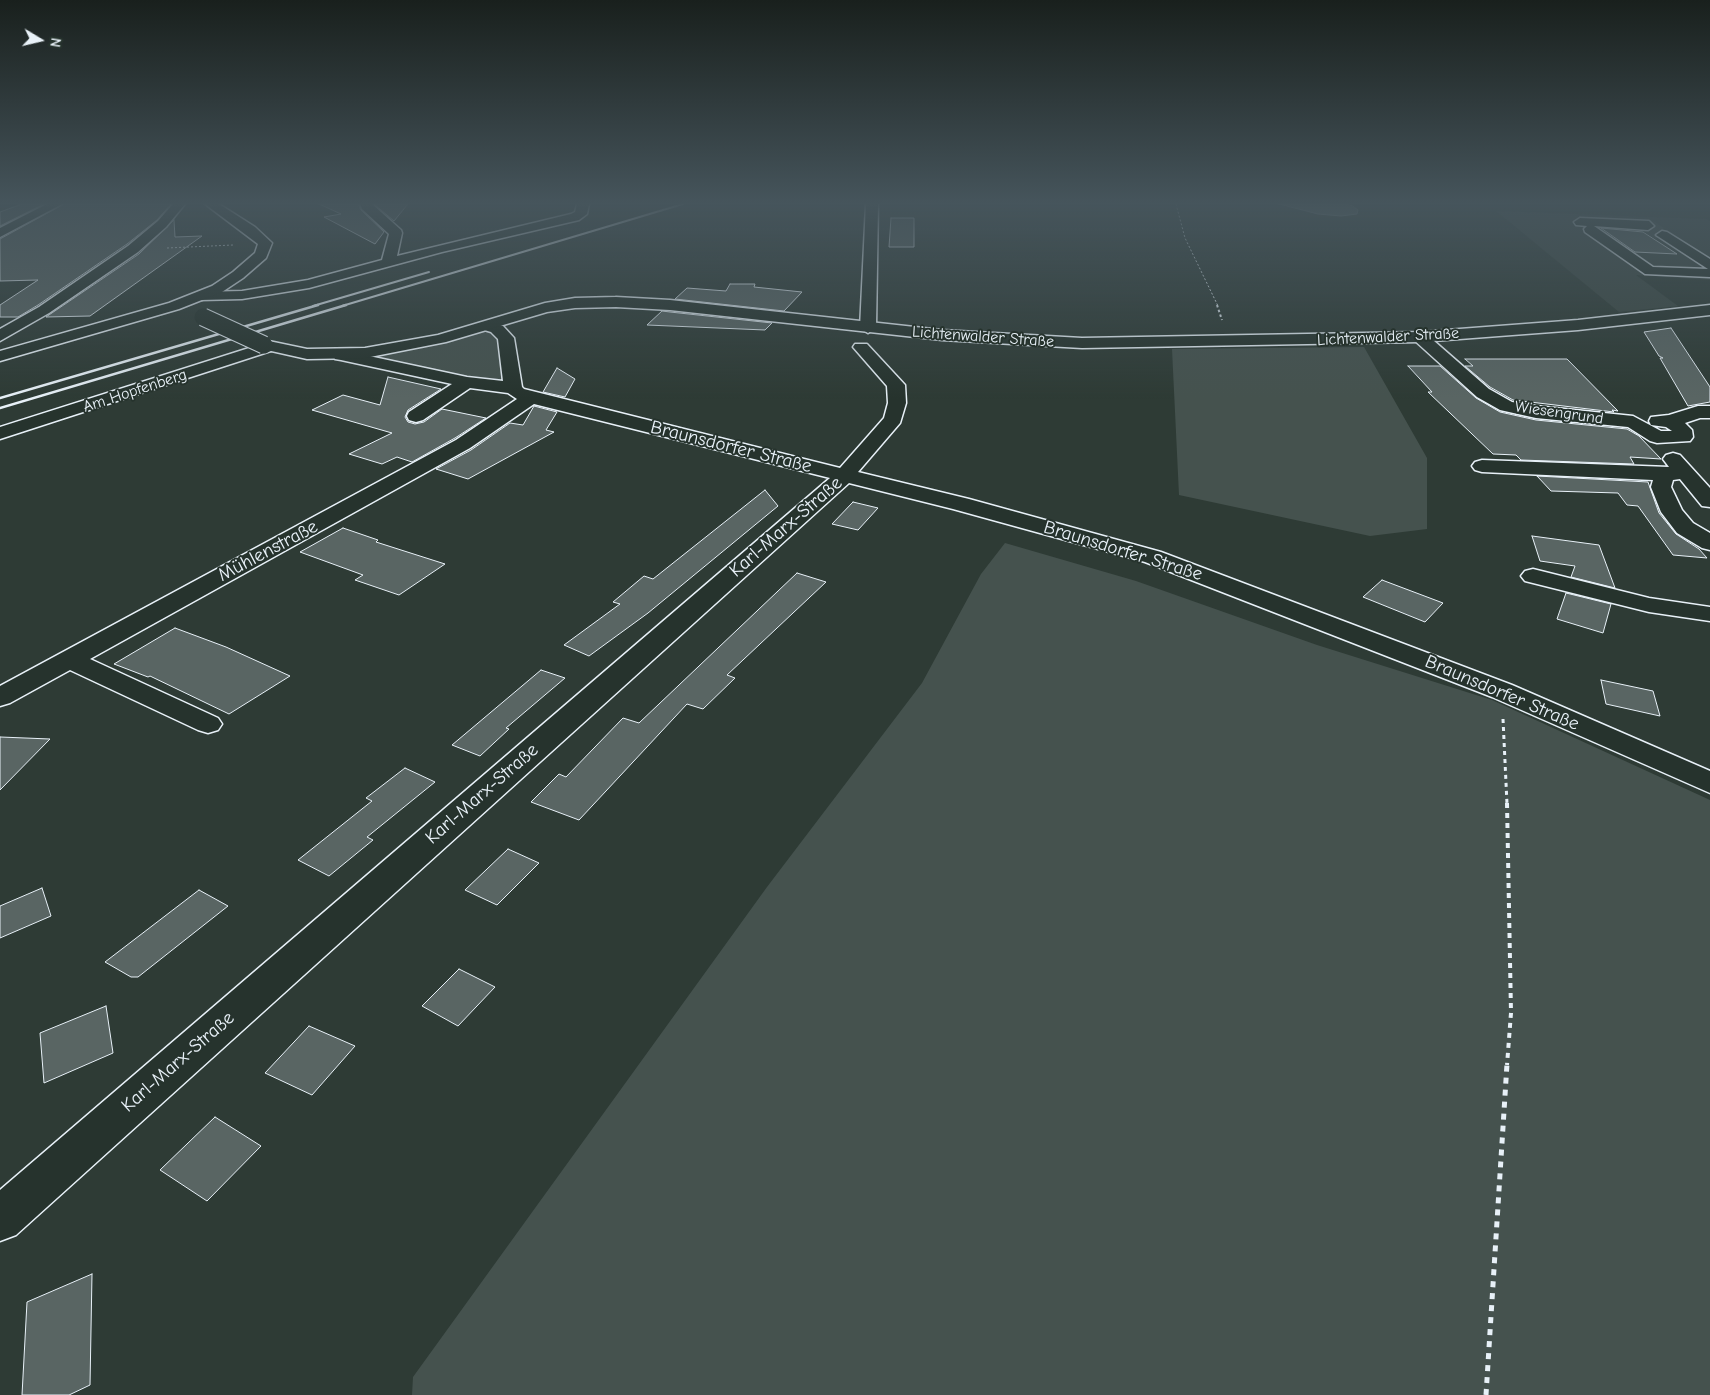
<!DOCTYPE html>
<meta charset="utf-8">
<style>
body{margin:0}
#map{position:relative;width:1710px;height:1395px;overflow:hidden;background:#2e3b35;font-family:"Comic Neue",sans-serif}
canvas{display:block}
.north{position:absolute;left:15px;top:15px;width:50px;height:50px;-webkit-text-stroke:4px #26332d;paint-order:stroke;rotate:99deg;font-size:14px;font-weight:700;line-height:20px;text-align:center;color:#e8f1f8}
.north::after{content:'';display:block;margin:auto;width:18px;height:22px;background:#e8f1f8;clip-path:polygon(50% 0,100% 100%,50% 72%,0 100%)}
</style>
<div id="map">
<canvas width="1710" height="1395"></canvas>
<div class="north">N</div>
</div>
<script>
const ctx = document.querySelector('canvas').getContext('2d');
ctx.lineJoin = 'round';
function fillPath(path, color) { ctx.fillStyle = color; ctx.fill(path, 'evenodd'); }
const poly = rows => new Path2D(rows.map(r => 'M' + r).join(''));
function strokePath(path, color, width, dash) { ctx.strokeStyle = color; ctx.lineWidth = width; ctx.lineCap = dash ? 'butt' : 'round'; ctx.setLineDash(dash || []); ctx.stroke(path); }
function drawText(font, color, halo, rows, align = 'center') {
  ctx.font = font + ' "Comic Neue",sans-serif'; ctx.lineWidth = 4; ctx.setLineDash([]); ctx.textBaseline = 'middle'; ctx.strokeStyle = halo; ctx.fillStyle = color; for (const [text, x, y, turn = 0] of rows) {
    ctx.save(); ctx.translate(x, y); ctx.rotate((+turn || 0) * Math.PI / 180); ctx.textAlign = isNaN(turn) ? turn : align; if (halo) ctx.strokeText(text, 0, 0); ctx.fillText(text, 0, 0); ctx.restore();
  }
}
const built = poly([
 [1496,211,1707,219,1710,221,1710,280,1636,275,1678,306,1619,312]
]);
const green = poly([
 [487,326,497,329,513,388,341,355],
 [1364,347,1427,458,1427,529,1370,536,1179,495,1172,349],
 [1005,543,1136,581,1317,645,1492,700,1710,800,1710,1395,412,1395,413,1377,767,887,922,683,981,574]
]);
const water = poly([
 [1279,204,1346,204,1353,206,1358,210,1357,214,1341,216,1318,214,1279,204]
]);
const building = poly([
 [22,204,44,204,0,226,0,212,22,204],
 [64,204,171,204,157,220,127,244,38,305,18,317,0,317,0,305,38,280,0,281,0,239,64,204],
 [319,204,358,204,361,210,384,232,375,244,324,217,341,214,319,204],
 [374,204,408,204,394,221,374,204],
 [891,218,914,218,914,247,889,247,891,218],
 [174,220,175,237,202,236,90,316,46,317,139,254,174,220],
 [1601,228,1643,232,1677,254,1635,252,1601,228],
 [730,284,755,284,754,287,802,292,784,311,675,299,687,288,726,291,730,284],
 [662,311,670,312,772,323,765,330,647,325,662,311],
 [1671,328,1710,387,1710,402,1688,406,1660,358,1663,358,1659,356,1644,332,1671,328],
 [1465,359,1567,359,1618,411,1612,410,1614,412,1513,400,1490,387,1465,366,1473,366,1465,359],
 [1408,366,1440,366,1476,398,1500,412,1536,420,1627,429,1639,436,1661,459,1630,457,1634,464,1521,460,1516,455,1493,454,1428,392,1432,392,1408,366],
 [557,368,575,379,565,397,543,392,557,368],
 [388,377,441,389,408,410,405,417,408,422,415,424,424,422,442,409,486,418,455,438,412,462,397,457,382,464,349,454,392,433,312,410,343,395,380,405,388,377],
 [534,406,557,412,546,430,554,432,468,479,436,469,471,450,510,423,523,425,534,406],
 [1537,476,1648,482,1659,513,1676,534,1699,549,1707,558,1673,555,1638,506,1627,505,1618,493,1551,491,1537,476],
 [765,490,778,506,648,613,589,656,564,645,620,604,613,602,644,576,653,579,765,490],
 [853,502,878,508,858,530,832,524,853,502],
 [343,528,378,540,376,542,445,564,399,595,355,580,363,575,300,552,343,528],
 [1532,536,1599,545,1615,588,1571,577,1575,566,1540,561,1532,536],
 [797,573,826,582,727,675,735,678,703,709,687,704,579,820,531,802,559,774,566,777,623,718,639,723,797,573],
 [1382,580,1443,603,1425,622,1363,597,1382,580],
 [1566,593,1611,604,1603,633,1557,619,1566,593],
 [175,628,226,647,290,676,229,714,150,676,148,677,114,664,175,628],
 [541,670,565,678,506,728,509,729,480,756,452,745,541,670],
 [1601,680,1653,691,1660,716,1606,704,1601,680],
 [0,737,50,739,0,790,0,737],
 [405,768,435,782,367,837,373,840,329,876,298,860,372,801,366,798,405,768],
 [508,849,539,863,497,905,465,890,508,849],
 [42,888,51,916,0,938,0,906,42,888],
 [199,890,228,906,138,977,131,977,105,962,199,890],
 [459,969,495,987,458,1026,422,1006,459,969],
 [106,1006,113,1053,44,1083,40,1033,106,1006],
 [309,1026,355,1046,312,1095,265,1073,309,1026],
 [215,1117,261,1146,207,1201,160,1170,215,1117],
 [92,1274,90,1385,69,1395,22,1395,27,1302,92,1274]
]);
const minorTunnel = poly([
 [1648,226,1662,235]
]);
const pathFar4 = poly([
 [1176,204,1185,238,1218,306],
 [167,248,233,245]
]);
const pathFar3 = poly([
 [1217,305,1222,320]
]);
const pathFar2 = poly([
 [1503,719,1507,804]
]);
const pathFar1 = poly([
 [1507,803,1511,1013,1507,1065]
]);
const path = poly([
 [1486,1395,1507,1064]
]);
const minor = poly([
 [47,204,62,204,0,237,0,228,47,204],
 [173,204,185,204,166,227,138,252,49,313,0,341,0,329,39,307,128,246,158,221,173,204],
 [360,204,372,204,401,230,402,233,397,256,571,214,575,212,577,204,589,204,587,214,579,220,442,252,309,288,242,299,200,300,193,296,200,292,242,291,308,280,382,260,389,234,362,209,360,204],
 [866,204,878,204,876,328,868,333,860,328,866,204],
 [1580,218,1649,221,1654,226,1648,230,1594,226,1653,267,1708,269,1656,235,1662,231,1667,232,1710,259,1710,277,1645,274,1585,232,1584,229,1587,226,1576,225,1574,222,1580,218],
 [487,321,503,326,514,338,522,387,524,389,840,468,884,418,888,403,887,386,853,347,855,344,867,344,905,385,906,403,900,423,858,472,969,499,1161,552,1512,685,1710,771,1710,793,1492,697,1145,562,953,509,849,483,16,1235,0,1241,0,1190,830,478,534,404,470,448,90,659,218,718,222,724,218,730,208,733,198,730,70,670,10,703,0,706,0,686,456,440,517,399,508,393,470,388,423,420,416,422,409,420,407,416,409,412,452,384,341,360,335,359,333,355,335,351,341,350,467,377,503,381,498,339,491,332,481,329,479,326,487,321],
 [1420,332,1426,334,1489,389,1512,402,1536,406,1633,416,1661,431,1672,431,1666,427,1651,425,1649,421,1651,417,1669,415,1698,406,1710,406,1710,418,1700,418,1685,423,1692,430,1693,437,1690,441,1657,443,1650,441,1628,427,1536,418,1500,410,1477,397,1414,340,1412,337,1420,332],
 [268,342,274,344,276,347,274,350,0,439,0,427,268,342],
 [1673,453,1680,455,1710,488,1710,507,1702,506,1680,479,1673,480,1671,487,1682,510,1693,523,1710,533,1710,550,1702,548,1677,533,1661,512,1651,487,1653,480,1482,472,1475,470,1472,466,1475,462,1482,460,1669,467,1663,459,1666,455,1673,453],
 [1533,569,1649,598,1710,607,1710,621,1649,612,1525,581,1521,576,1525,571,1533,569]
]);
const major = poly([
 [205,204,219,204,255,227,272,243,266,258,243,278,222,292,179,309,0,361,0,351,169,303,212,286,233,272,255,253,258,244,205,204],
 [616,297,670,300,942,330,1082,338,1420,332,1578,320,1710,305,1710,315,1578,330,1420,342,1082,348,942,340,670,310,616,307,575,308,547,312,446,342,365,358,307,359,258,348,256,345,258,342,264,340,307,349,365,348,438,335,545,303,575,298,616,297]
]);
const railFar1 = poly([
 [313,306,429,272],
 [342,306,683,204]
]);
const rail = poly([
 [0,398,318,305],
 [0,408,346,305]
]);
const majorBridge = poly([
 [203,317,264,345]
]);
const farStreetnames = [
 ["Lichtenwalder Straße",983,337,4],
 ["Lichtenwalder Straße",1388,337,-3],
 ["Am Hopfenberg",135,391,-18],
 ["Wiesengrund",1559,413,8]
];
const streetNames = [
 ["Braunsdorfer Straße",731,447,14],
 ["Karl-Marx-Straße",786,527,-41],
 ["Mühlenstraße",268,551,-28],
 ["Braunsdorfer Straße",1123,551,17],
 ["Braunsdorfer Straße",1502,693,23],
 ["Karl-Marx-Straße",482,794,-41],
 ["Karl-Marx-Straße",178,1062,-41]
];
fillPath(built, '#3b4843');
fillPath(green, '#45524e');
fillPath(water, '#6b7775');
strokePath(water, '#9da8a9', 1);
fillPath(building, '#596563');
strokePath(building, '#e8f1f8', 1);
strokePath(minorTunnel, '#4a5652', 14, [14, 7]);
strokePath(minor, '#e8f1f8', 3);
strokePath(major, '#e8f1f8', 3);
strokePath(pathFar4, '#e8f1f8', 1, [2, 2]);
strokePath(pathFar3, '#e8f1f8', 2, [2.5, 2.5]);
strokePath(pathFar2, '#e8f1f8', 3, [4, 4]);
strokePath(pathFar1, '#e8f1f8', 4, [5, 5]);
strokePath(path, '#e8f1f8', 5, [6, 6]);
fillPath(minor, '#26332d');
fillPath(major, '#26332d');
strokePath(railFar1, '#e8f1f8', 2);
strokePath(rail, '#e8f1f8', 2.5);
strokePath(majorBridge, '#e8f1f8', 19, []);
strokePath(majorBridge, '#26332d', 17);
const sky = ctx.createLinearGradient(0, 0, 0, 399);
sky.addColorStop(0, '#19201d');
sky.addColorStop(0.51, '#46555c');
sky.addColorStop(1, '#46555c00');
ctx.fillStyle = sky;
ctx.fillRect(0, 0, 1710, 399);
drawText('16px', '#e8f1f8', '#26332d', farStreetnames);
drawText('19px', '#e8f1f8', '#26332d', streetNames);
</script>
